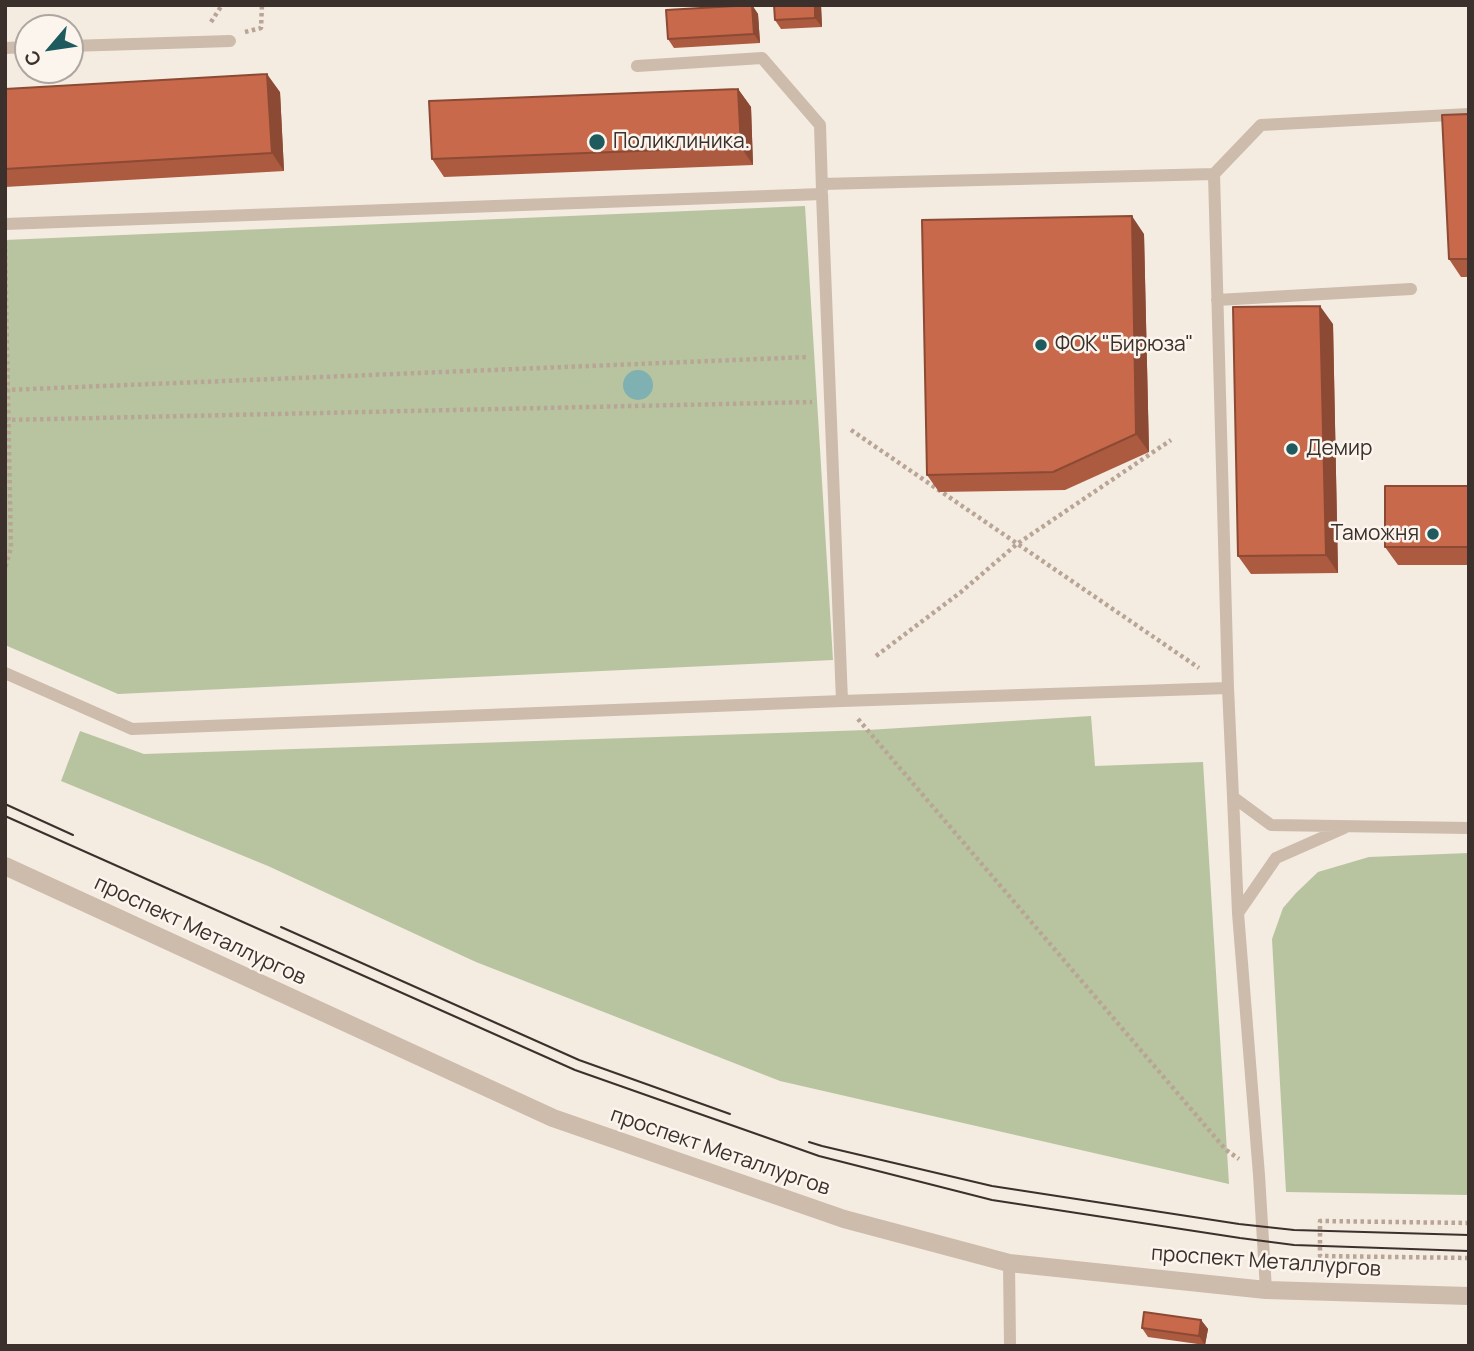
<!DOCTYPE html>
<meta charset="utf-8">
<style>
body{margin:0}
#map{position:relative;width:1474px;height:1351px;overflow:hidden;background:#f4ebe1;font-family:Manrope,sans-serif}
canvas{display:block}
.frame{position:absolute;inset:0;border:7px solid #3b302b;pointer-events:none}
.north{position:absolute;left:14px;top:14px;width:70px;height:70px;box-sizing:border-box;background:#fbf5ee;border:2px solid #aea6a0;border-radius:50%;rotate:241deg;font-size:19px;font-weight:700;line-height:28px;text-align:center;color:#3b302b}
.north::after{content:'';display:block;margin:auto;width:24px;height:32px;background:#1f5a5e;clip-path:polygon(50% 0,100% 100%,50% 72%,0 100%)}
</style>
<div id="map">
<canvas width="1474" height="1351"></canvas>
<div class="frame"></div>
<div class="north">С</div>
</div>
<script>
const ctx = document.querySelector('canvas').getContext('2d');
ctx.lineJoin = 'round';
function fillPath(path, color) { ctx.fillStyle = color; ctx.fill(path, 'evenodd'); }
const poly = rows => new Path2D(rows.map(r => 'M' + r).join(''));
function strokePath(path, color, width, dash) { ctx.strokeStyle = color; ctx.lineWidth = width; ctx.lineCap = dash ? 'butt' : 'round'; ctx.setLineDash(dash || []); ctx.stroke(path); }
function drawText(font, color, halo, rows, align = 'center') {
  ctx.font = font + ' Manrope,sans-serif'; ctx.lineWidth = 5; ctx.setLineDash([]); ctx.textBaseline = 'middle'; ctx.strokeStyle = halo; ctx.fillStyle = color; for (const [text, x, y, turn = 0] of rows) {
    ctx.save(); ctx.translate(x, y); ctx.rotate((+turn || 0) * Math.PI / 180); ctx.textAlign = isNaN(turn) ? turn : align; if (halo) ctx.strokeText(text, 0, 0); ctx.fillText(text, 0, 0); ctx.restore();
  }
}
const green = poly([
 [805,206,833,660,118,694,5,645,5,240],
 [1091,716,1095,766,1203,762,1229,1184,780,1081,476,962,268,866,61,781,80,731,144,754,868,730],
 [1469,853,1469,1195,1286,1192,1272,939,1283,908,1296,893,1318,872,1369,857]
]);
const water = poly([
 '623 385a15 15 0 1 1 30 0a15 15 0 1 1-30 0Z'
]);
const path = poly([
 [211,22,222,5],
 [245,32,261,28,262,5],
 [5,242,11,548,5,569],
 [5,390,808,357],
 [5,420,812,402],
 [851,430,1199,668],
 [876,656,961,592,1017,544,1171,440],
 [858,719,1226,1150,1239,1159],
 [1469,1223,1320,1221,1320,1256,1469,1258]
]);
const service = poly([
 [70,46,230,41],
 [5,48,28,47],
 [637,66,762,58,820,125,822,190],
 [822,184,1214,174],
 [5,224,822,194,842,701],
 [1217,300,1411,289],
 [5,673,132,729,842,701,1228,688],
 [1233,797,1271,825,1469,828],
 [1238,913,1276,858,1344,828],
 [1009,1263,1010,1346],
 [1266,1290,1259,1175,1238,913,1233,797,1228,688,1214,174,1261,125,1469,114]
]);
const tertiary = poly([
 [5,866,553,1118,844,1219,1009,1263,1266,1290,1469,1296]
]);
const tram = poly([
 [5,804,73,835],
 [5,816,575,1070,819,1156,992,1200,1240,1238,1294,1245,1469,1251],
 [281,927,579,1060,730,1114],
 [809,1142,822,1146,992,1186,1239,1224,1294,1230,1469,1235]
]);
const wall = poly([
 [752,5,758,14,760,43,674,48,668,39],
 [821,5,822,27,781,29,775,20],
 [5,89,280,92,284,171,5,187],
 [738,89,751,107,753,165,444,177,432,159],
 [1469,114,1469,277,1461,277,1449,259],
 [1144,234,1149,452,1065,490,939,492,927,475],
 [1333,324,1338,573,1251,574,1238,556],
 [1469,486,1469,565,1398,565,1385,547],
 [1201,1320,1208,1329,1205,1345,1148,1337,1142,1328]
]);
const shadedWall = poly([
 [752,5,758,14,760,43,754,34],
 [815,5,821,5,822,27,815,18],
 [267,74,280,92,284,171,272,153],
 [738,89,751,107,753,165,741,147],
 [1132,216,1144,234,1149,452,1136,434],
 [1320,306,1333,324,1338,573,1326,555],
 [1201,1320,1208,1329,1205,1345,1199,1336]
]);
const building = poly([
 [752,5,754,34,668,39,666,10,752,5],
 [774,5,815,5,815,18,775,20,774,5],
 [267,74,272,153,5,169,5,89,267,74],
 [738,89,741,147,432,159,429,101,738,89],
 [1469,114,1469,259,1449,259,1442,115,1469,114],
 [1132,216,1136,434,1053,472,927,475,922,220,1132,216],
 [1320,306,1326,555,1238,556,1233,307,1320,306],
 [1385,486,1469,486,1469,547,1385,547,1385,486],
 [1144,1312,1201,1320,1199,1336,1142,1328,1144,1312]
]);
const markers = [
 [597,142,9,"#1f5a5e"],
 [1041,345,7,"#1f5a5e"],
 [1292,449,7,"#1f5a5e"],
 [1433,534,7,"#1f5a5e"]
];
const poiNames = [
 ["Поликлиника.",613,142],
 ["ФОК \"Бирюза\"",1055,345],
 ["Демир",1306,449],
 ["Таможня",1419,534,"right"]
];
const streetNames = [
 ["проспект Металлургов",200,931,25],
 ["проспект Металлургов",720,1152,19],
 ["проспект Металлургов",1266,1262,4]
];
fillPath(green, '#b8c4a0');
fillPath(water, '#7fb0b2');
strokePath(path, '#b9a596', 4.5, [3.5, 3.5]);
strokePath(service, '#cdbbac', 12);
strokePath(tertiary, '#cdbbac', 18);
strokePath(tram, '#3b302b', 2);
fillPath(wall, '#ac5a40');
fillPath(shadedWall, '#8c4a34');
fillPath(building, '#c8694b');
strokePath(building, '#8c4a34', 2);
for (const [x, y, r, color] of markers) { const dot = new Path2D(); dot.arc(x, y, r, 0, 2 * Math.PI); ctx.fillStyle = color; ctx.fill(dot); strokePath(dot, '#fbf5ee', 2.5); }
drawText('21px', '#3b302b', '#fbf5ee', poiNames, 'left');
drawText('21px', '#3b302b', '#fbf5ee', streetNames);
</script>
